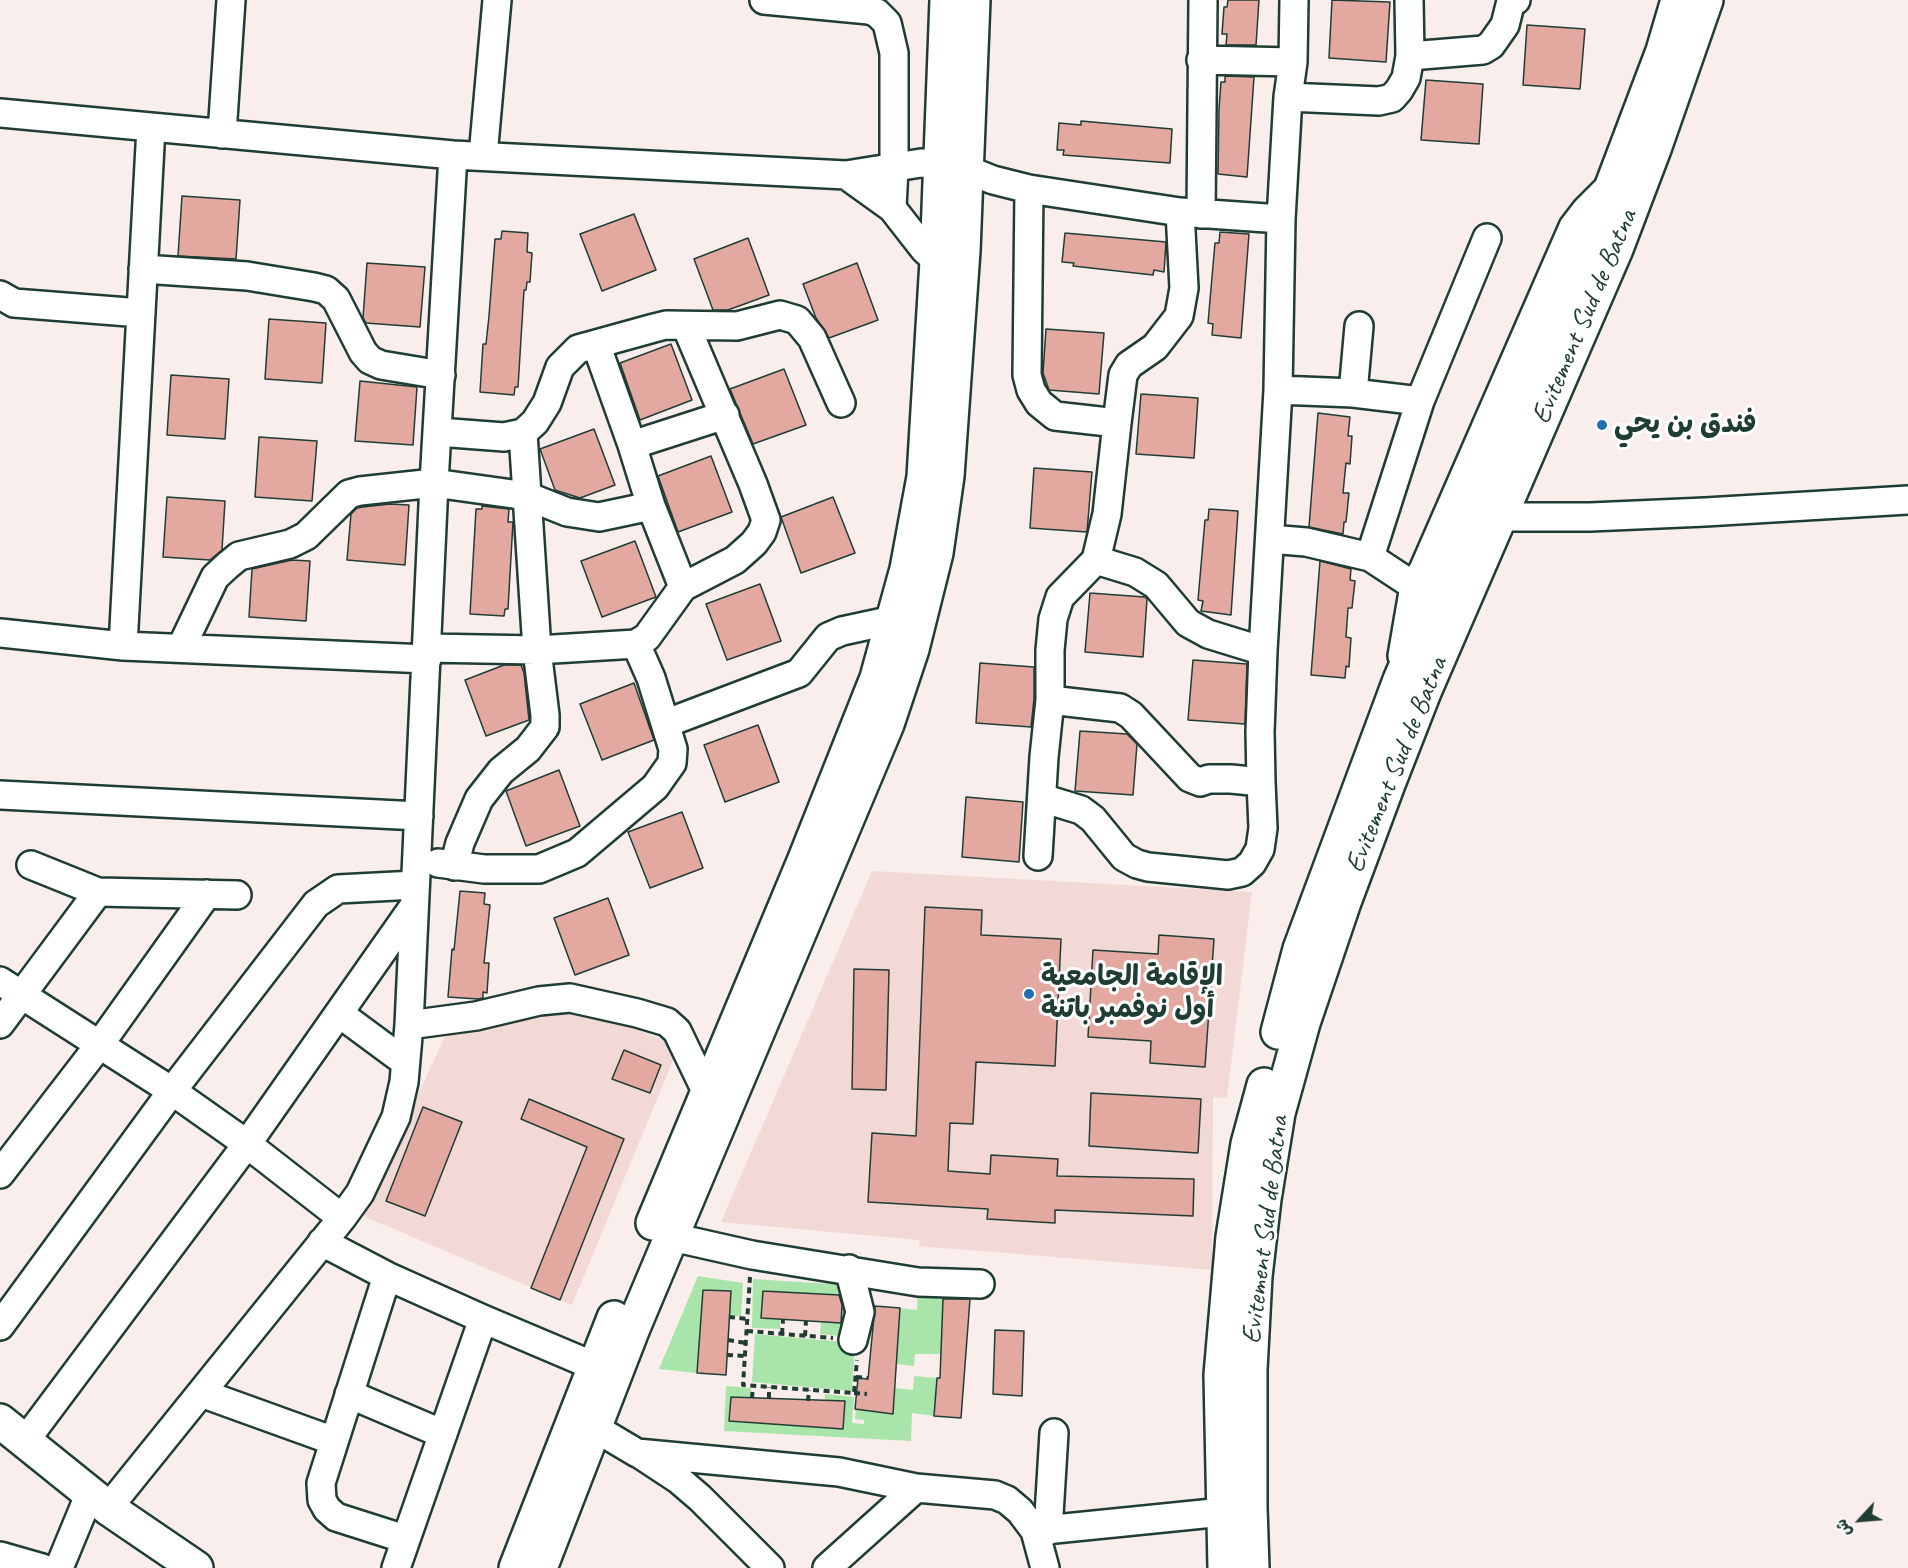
<!DOCTYPE html>
<meta charset="utf-8">
<style>
body{margin:0}
#map{position:relative;width:1908px;height:1568px;overflow:hidden;background:#f9eeec;font-family:Caveat,"Playpen Sans Arabic",sans-serif}
canvas{display:block}
.north{position:absolute;left:1830px;top:1490px;width:60px;height:60px;-webkit-text-stroke:4px #fff;paint-order:stroke;rotate:244deg;font-size:16px;font-weight:700;line-height:24px;text-align:center;color:#1f3d34}
.north::after{content:'';display:block;margin:auto;width:21px;height:27px;background:#1f3d34;clip-path:polygon(50% 0,100% 100%,50% 72%,0 100%)}
</style>
<div id="map">
<canvas width="1908" height="1568"></canvas>
<div class="north">ش</div>
</div>
<script>
const ctx = document.querySelector('canvas').getContext('2d');
ctx.lineJoin = 'round';
function fillPath(path, color) { ctx.fillStyle = color; ctx.fill(path, 'evenodd'); }
const poly = rows => new Path2D(rows.map(r => 'M' + r).join(''));
function strokePath(path, color, width, dash) { ctx.strokeStyle = color; ctx.lineWidth = width; ctx.lineCap = dash ? 'butt' : 'round'; ctx.setLineDash(dash || []); ctx.stroke(path); }
function drawText(font, color, halo, rows, align = 'center') {
  ctx.font = font + ' Caveat,"Playpen Sans Arabic",sans-serif'; ctx.lineWidth = 6; ctx.setLineDash([]); ctx.textBaseline = 'middle'; ctx.strokeStyle = halo; ctx.fillStyle = color; for (const [text, x, y, turn = 0] of rows) {
    ctx.save(); ctx.translate(x, y); ctx.rotate((+turn || 0) * Math.PI / 180); ctx.textAlign = isNaN(turn) ? turn : align; if (halo) ctx.strokeText(text, 0, 0); ctx.fillText(text, 0, 0); ctx.restore();
  }
}
const built = poly([
 [872,871,1252,892,1227,1098,1213,1097,1212,1270,919,1246,919,1240,721,1222],
 [572,1005,679,1046,572,1305,361,1215,452,1022]
]);
const green = poly([
 [698,1276,743,1283,741,1316,729,1316,730,1292,703,1290,697,1373,659,1369],
 [753,1279,846,1285,851,1337,820,1334,821,1322,841,1323,842,1296,763,1291,761,1318,780,1320,780,1329,752,1328],
 [918,1289,944,1289,941,1354,915,1354,914,1366,896,1364,900,1308,917,1310],
 [755,1334,855,1343,852,1391,752,1382],
 [914,1376,937,1378,934,1416,912,1413,911,1441,724,1431,726,1386,751,1388,750,1398,731,1397,729,1421,843,1429,845,1401,825,1400,825,1394,854,1397,852,1423,864,1424,864,1420,855,1419,857,1395,867,1396,865,1411,893,1414,895,1388,913,1390]
]);
const building = poly([
 [1228,0,1259,0,1256,45,1226,45,1227,34,1222,34,1224,7,1227,7,1228,0],
 [1332,0,1390,2,1386,62,1329,58,1332,0],
 [1527,25,1585,29,1580,89,1523,85,1527,25],
 [1225,76,1254,77,1247,177,1218,174,1219,109,1221,82,1225,82,1225,76],
 [1426,80,1483,84,1479,144,1421,140,1426,80],
 [1081,121,1172,129,1170,163,1063,155,1064,150,1057,150,1059,123,1081,125,1081,121],
 [182,196,240,200,236,259,178,256,182,196],
 [634,214,656,270,602,291,580,234,634,214],
 [502,231,528,233,527,252,532,253,530,282,527,282,526,290,524,290,518,387,515,387,514,395,480,392,483,344,486,344,489,316,495,239,501,239,502,231],
 [1220,232,1249,234,1241,338,1212,335,1213,324,1208,323,1215,243,1219,243,1220,232],
 [1065,233,1166,242,1164,272,1154,270,1153,275,1135,273,1073,266,1074,263,1062,262,1065,233],
 [748,238,769,295,728,310,713,310,694,259,748,238],
 [367,263,425,267,420,327,366,323,363,318,367,263],
 [857,263,878,320,829,338,816,318,803,284,857,263],
 [269,319,326,323,322,383,265,379,269,319],
 [1046,329,1104,333,1099,394,1049,390,1043,373,1046,329],
 [671,344,692,400,640,420,620,363,671,344],
 [784,369,806,425,753,444,730,389,784,369],
 [171,375,229,379,225,439,167,435,171,375],
 [360,381,417,387,413,445,355,441,360,381],
 [1141,394,1198,398,1194,458,1136,454,1141,394],
 [1318,413,1350,417,1348,436,1352,436,1350,464,1346,463,1343,493,1349,493,1346,522,1344,522,1343,534,1309,527,1318,413],
 [594,429,615,485,580,498,555,490,540,449,594,429],
 [259,437,317,441,312,501,255,497,259,437],
 [711,456,732,512,678,532,658,476,711,456],
 [1034,468,1092,472,1087,532,1030,528,1034,468],
 [167,497,225,501,222,550,210,560,163,557,167,497],
 [833,497,855,553,801,573,781,517,833,497],
 [390,504,409,505,405,565,347,560,351,514,357,508,363,507,390,504],
 [482,506,509,509,508,522,513,522,508,609,505,609,504,616,470,614,476,509,482,509,482,506],
 [1209,509,1238,511,1231,615,1201,611,1203,601,1198,600,1205,520,1208,520,1209,509],
 [635,541,656,597,602,617,581,561,635,541],
 [292,560,310,561,306,621,249,617,252,569,292,560],
 [1320,561,1351,569,1350,580,1355,581,1352,608,1348,608,1346,637,1351,638,1349,667,1346,666,1345,678,1311,675,1320,561],
 [760,584,781,641,727,660,706,604,760,584],
 [1090,593,1145,597,1147,599,1143,657,1085,652,1090,593],
 [1193,660,1247,664,1245,724,1188,720,1193,660],
 [980,663,1034,667,1034,699,1031,727,976,723,980,663],
 [504,665,521,665,524,673,529,720,486,736,465,680,504,665],
 [634,683,654,740,602,760,580,704,634,683],
 [758,725,779,782,725,802,704,745,758,725],
 [1080,731,1127,734,1137,744,1133,795,1075,791,1080,731],
 [559,770,580,826,526,846,506,791,559,770],
 [966,797,1023,802,1019,862,962,857,966,797],
 [682,812,703,868,650,888,628,832,682,812],
 [460,891,485,893,484,904,490,905,484,963,489,963,487,993,483,992,483,998,478,999,448,997,452,949,454,950,460,891],
 [608,898,629,955,575,975,554,918,608,898],
 [925,907,982,910,981,935,1061,939,1055,1066,976,1062,973,1124,950,1123,948,1171,990,1174,991,1155,1058,1159,1057,1176,1194,1179,1193,1216,1055,1210,1055,1223,987,1219,988,1209,868,1202,872,1133,916,1136,925,907],
 [1159,935,1214,939,1205,1067,1150,1063,1151,1041,1088,1037,1093,950,1158,954,1159,935],
 [854,969,889,970,886,1090,852,1089,854,969],
 [624,1050,661,1065,650,1093,612,1079,624,1050],
 [1091,1093,1201,1099,1198,1153,1089,1146,1091,1093],
 [529,1099,624,1139,560,1300,531,1288,587,1147,521,1119,529,1099],
 [423,1107,462,1122,425,1216,386,1201,423,1107],
 [703,1290,731,1291,726,1375,697,1373,703,1290],
 [763,1291,839,1295,842,1305,841,1323,761,1318,763,1291],
 [943,1299,970,1299,961,1418,934,1416,937,1378,940,1378,943,1299],
 [875,1306,900,1308,893,1414,855,1409,858,1378,868,1379,875,1306],
 [995,1330,1024,1331,1022,1396,993,1394,995,1330],
 [731,1397,845,1401,843,1429,729,1421,731,1397]
]);
const path = poly([
 [750,1277,743,1385,854,1393,857,1360],
 [729,1317,748,1319],
 [747,1331,833,1338],
 [782,1334,783,1320],
 [805,1336,806,1321],
 [728,1340,746,1343],
 [727,1355,745,1356],
 [856,1377,868,1378],
 [854,1393,867,1394],
 [752,1398,753,1386],
 [769,1398,769,1387],
 [808,1401,809,1390]
]);
const minor = poly([
 [764,0,869,10,877,13,887,23,894,53,894,168,892,208],
 [1409,0,1410,56],
 [1201,60,1293,62],
 [1288,97,1379,101,1392,98,1399,90,1406,78,1410,56,1483,50,1491,45,1505,25,1511,1,1516,0],
 [0,113,453,155,846,175,921,163,940,164,968,170,993,180,1029,189,1180,212,1281,219],
 [222,134,231,0],
 [483,156,497,0],
 [846,175,892,208,924,249,937,261,950,266],
 [1029,189,1027,375,1031,390,1039,403,1055,416,1117,423,1107,514,1096,560,1060,597,1053,619,1050,650,1050,700,1044,757,1038,856],
 [1201,214,1203,0],
 [143,269,247,276,314,287,326,290,336,299,363,352,370,360,381,365,441,375],
 [0,295,14,303,141,313],
 [596,344,632,445,651,506,683,587],
 [1278,390,1353,393,1420,401],
 [1353,393,1359,326],
 [1117,423,1123,375,1129,365,1155,347,1179,316,1184,288,1180,212],
 [438,432,504,437,523,433,535,422,547,403,560,367,578,349,654,328,666,325,737,326,780,315,797,320,812,338,841,403],
 [632,445,725,415],
 [1500,517,1590,517,1705,512,1908,500],
 [1270,539,1306,542,1370,557,1414,586],
 [1370,557,1420,401,1487,238],
 [1096,560,1135,572,1156,585,1188,623,1208,634,1263,651],
 [0,633,123,646,427,659],
 [123,646,151,127],
 [181,648,215,577,228,565,239,556,290,544,306,536,349,494,360,491,434,483,527,496,567,512,599,517,651,506],
 [427,648,537,650,636,644,647,637,683,587,735,560,754,543,762,532,766,520,753,484,686,326],
 [1402,656,1414,586,1424,568,1573,227,1586,210,1608,188],
 [1050,700,1120,708,1131,715,1190,778,1200,782,1209,779,1231,779,1261,782,1260,732,1263,651,1278,390,1281,219,1288,97,1293,62,1294,0],
 [667,723,799,673,828,637,842,631,893,620],
 [0,795,419,816],
 [1042,798,1081,810,1093,819,1124,857,1137,864,1148,867,1228,875,1242,872,1252,863,1260,849,1263,828,1261,782],
 [438,863,484,869,539,869,577,853,655,787,672,763,673,749,651,678,636,644],
 [31,865,98,892,237,895],
 [454,866,460,843,479,799,501,771,528,749,545,727,545,715,537,650,523,433],
 [0,981,172,1091,247,1144,342,1218],
 [340,1014,405,1062],
 [0,1024,98,892],
 [409,1025,476,1016,539,1001,570,998,637,1013,667,1022,677,1031,707,1093],
 [0,1174,100,1044,207,894],
 [672,1237,752,1255,918,1282,980,1284],
 [322,1242,387,1276,483,1319,594,1366,615,1373],
 [849,1269,860,1312,853,1340],
 [387,1276,321,1483,322,1500,327,1509,336,1517,405,1539],
 [0,1326,172,1091,316,904,338,889,415,885],
 [201,1393,334,1441],
 [349,1394,443,1434],
 [595,1428,637,1453,839,1472,916,1488,995,1495,1007,1500,1020,1511,1035,1531,1045,1568],
 [25,1441,247,1144,414,906],
 [641,1455,679,1480,700,1498,770,1568],
 [108,1508,342,1218,360,1193,396,1117,404,1082,409,1025,434,483,453,155],
 [1035,1531,1223,1512],
 [1048,1531,1054,1433],
 [0,1556,42,1568],
 [59,1568,90,1493],
 [396,1568,483,1319],
 [827,1568,916,1488]
]);
const major = poly([
 [653,1223,805,859,877,678,907,569,924,477,937,261,947,0],
 [0,1421,108,1508,196,1568],
 [516,1568,614,1318],
 [540,1568,633,1328,887,724,912,649,936,553,947,476,963,251,973,0]
]);
const highway = poly([
 [1278,1032,1300,949,1400,680,1604,207,1663,51,1678,0],
 [1225,1568,1221,1375,1233,1237,1248,1144,1264,1085],
 [1252,1568,1250,1507,1250,1369,1255,1276,1264,1199,1278,1113,1303,1023,1344,902,1388,784,1424,692,1616,249,1654,149,1706,0]
]);
const markers = [
 [1602,425,6,"#1f6fb2"],
 [1029,994,6,"#1f6fb2"]
];
const streetNames = [
 ["Evitement Sud de Batna",1585,317,-67],
 ["Evitement Sud de Batna",1397,765,-68],
 ["Evitement Sud de Batna",1266,1230,-83]
];
const poiNames = [
 ["فندق بن يحي",1614,425],
 ["الإقامة الجامعية",1041,978],
 ["أول نوفمبر باتنة",1041,1010]
];
fillPath(built, '#f2d9d6');
fillPath(green, '#a9e5ab');
fillPath(building, '#e3a9a1');
strokePath(building, '#1f3d34', 1.5);
strokePath(minor, '#1f3d34', 32);
strokePath(major, '#1f3d34', 38);
strokePath(highway, '#1f3d34', 38);
strokePath(path, '#1f3d34', 4, [6, 4.5]);
strokePath(minor, '#fff', 27);
strokePath(major, '#fff', 33);
strokePath(highway, '#fff', 33);
for (const [x, y, r, color] of markers) { const dot = new Path2D(); dot.arc(x, y, r, 0, 2 * Math.PI); ctx.fillStyle = color; ctx.fill(dot); strokePath(dot, '#fff', 2); }
drawText('28px', '#1f3d34', '#fff', streetNames);
drawText('bold 28px', '#1f3d34', '#fff', poiNames, 'left');
</script>
